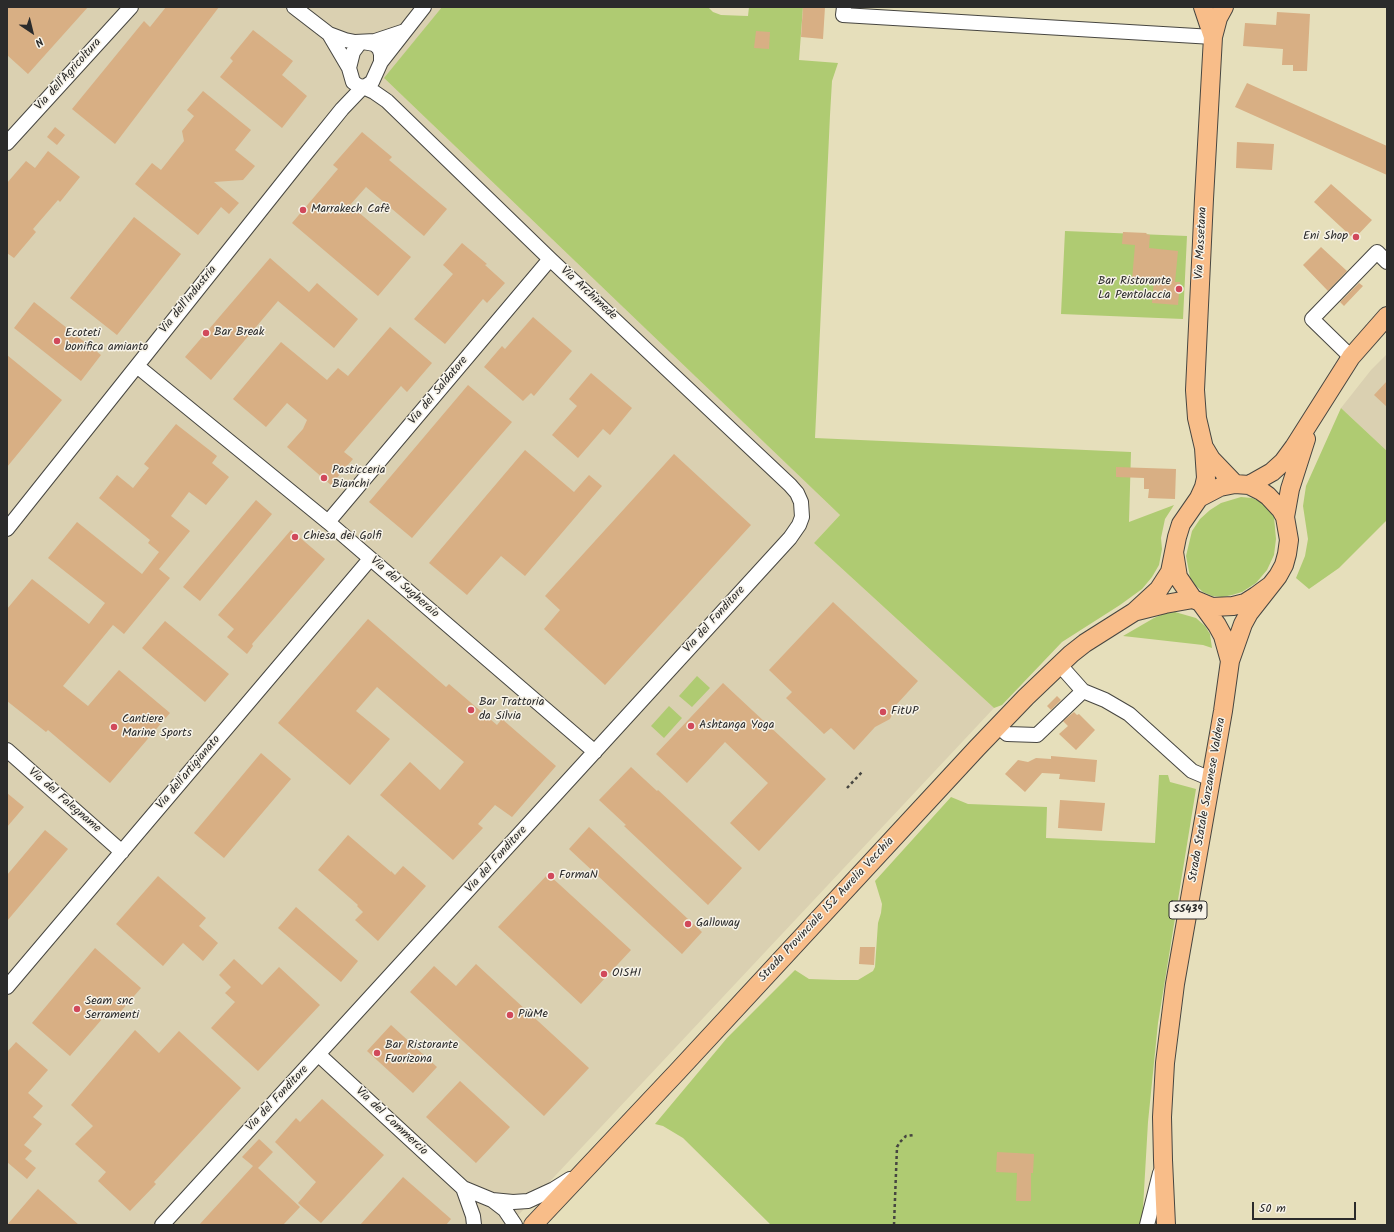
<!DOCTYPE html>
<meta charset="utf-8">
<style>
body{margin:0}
#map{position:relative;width:1394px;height:1232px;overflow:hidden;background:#e6dfbb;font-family:Kalam,sans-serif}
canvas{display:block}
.frame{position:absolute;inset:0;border:8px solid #2b2b2b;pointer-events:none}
.north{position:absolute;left:12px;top:12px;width:40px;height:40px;-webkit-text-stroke:3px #f7f3e8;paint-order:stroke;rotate:145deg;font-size:11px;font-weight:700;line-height:16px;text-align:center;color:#2b2b2b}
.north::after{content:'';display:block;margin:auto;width:14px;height:18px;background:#2b2b2b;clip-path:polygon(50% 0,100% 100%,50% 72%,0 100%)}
.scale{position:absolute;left:1252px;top:1202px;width:104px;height:18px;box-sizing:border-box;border:2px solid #2b2b2b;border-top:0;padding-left:5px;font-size:12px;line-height:14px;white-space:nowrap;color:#2b2b2b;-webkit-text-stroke:3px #f7f3e8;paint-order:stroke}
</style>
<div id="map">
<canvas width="1394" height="1232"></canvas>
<div class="frame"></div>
<div class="north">N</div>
<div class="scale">50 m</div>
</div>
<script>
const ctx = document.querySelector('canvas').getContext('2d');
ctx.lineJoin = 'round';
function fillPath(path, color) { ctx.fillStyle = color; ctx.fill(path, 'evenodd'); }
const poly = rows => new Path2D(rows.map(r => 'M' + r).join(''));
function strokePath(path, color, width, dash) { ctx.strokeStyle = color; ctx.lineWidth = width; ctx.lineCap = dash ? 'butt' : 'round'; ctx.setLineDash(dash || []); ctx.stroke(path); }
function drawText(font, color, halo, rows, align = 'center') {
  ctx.font = font + ' Kalam,sans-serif'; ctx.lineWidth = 3; ctx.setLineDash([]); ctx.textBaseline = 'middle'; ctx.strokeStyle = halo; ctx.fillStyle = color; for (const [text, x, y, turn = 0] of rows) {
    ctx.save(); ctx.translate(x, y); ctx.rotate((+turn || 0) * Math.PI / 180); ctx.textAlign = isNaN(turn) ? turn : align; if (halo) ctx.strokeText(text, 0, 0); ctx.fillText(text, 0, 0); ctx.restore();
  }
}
const built = poly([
 [7,7,442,7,385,79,840,515,814,543,994,708,509,1225,7,1225],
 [1387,354,1387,451,1341,408,1371,370]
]);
const green = poly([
 [442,7,708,7,713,12,721,15,748,16,749,7,803,7,799,60,838,63,832,81,830,115,815,438,1131,452,1129,522,1174,505,1165,519,1161,538,1162,549,1159,565,1152,577,1142,589,1120,605,1062,642,1002,705,994,708,814,543,840,515,384,78],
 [1065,231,1187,236,1183,319,1061,314],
 [1341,408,1387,451,1387,520,1339,568,1309,589,1296,578,1305,556,1308,539,1303,506,1306,486],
 [1241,497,1252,498,1261,502,1269,509,1274,517,1276,539,1274,555,1267,570,1256,583,1242,592,1232,595,1222,597,1212,596,1203,592,1196,586,1190,577,1186,556,1192,531,1200,519,1210,510,1221,503],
 [1175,612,1196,618,1205,626,1210,634,1212,648,1203,645,1123,636,1154,618,1166,613],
 [697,676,710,688,692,707,679,696],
 [669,706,682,718,664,738,651,726],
 [1159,775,1168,775,1170,782,1196,789,1158,1023,1148,1122,1142,1225,771,1225,683,1138,663,1126,655,1124,727,1038,795,970,809,979,837,980,858,980,873,971,875,967,878,923,881,913,882,904,875,881,951,797,968,804,1047,807,1046,838,1155,843]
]);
const building = poly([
 [7,7,88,7,28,74,7,55],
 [166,7,219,7,115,144,72,109,144,21,150,27],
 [803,7,825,7,823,39,801,37],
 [1277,12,1310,14,1307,71,1293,71,1293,65,1282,65,1283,49,1243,46,1245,23,1276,25],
 [253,30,293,61,282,75,307,96,282,128,220,77,233,61,230,58],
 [756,31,770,32,769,49,754,48],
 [1247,83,1387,146,1387,175,1235,107],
 [203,91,251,130,235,150,255,166,243,180,214,182,239,203,229,214,221,207,198,235,135,184,152,163,161,170,184,141,182,131,194,116,187,110],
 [55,127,65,135,57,145,47,137],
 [362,132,392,157,389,160,447,209,424,236,366,187,350,205,411,257,378,296,292,223,338,169,333,165],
 [1237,142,1274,144,1272,170,1236,168],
 [48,151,80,177,60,202,58,200,33,229,36,232,14,258,7,253,7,183,26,161,35,168],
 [1331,184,1372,220,1354,239,1314,202],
 [134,217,181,254,117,335,70,298],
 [1123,232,1147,233,1146,234,1150,235,1149,248,1178,251,1175,282,1180,282,1178,305,1152,303,1154,281,1132,280,1135,245,1122,244],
 [462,243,487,264,485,265,505,283,487,303,483,299,445,344,414,319,453,274,443,265],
 [1321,247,1347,271,1328,291,1303,265],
 [270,258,309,292,317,283,358,319,334,348,278,301,211,380,185,357],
 [1359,283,1363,286,1344,306,1340,302],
 [34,302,101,355,81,381,14,328],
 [533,317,572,351,534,396,531,393,523,401,484,367,502,346,505,349],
 [390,327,432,363,407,392,401,386,344,452,353,459,331,485,287,447,303,429,307,420,287,403,266,427,233,399,281,342,327,380,338,368,348,376],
 [7,355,62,400,7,467],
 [591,373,632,408,610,435,603,429,578,458,552,435,577,406,569,399],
 [1387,381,1387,407,1374,395],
 [468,385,512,422,412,538,369,502],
 [176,424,217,456,212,463,229,477,206,505,189,492,171,516,190,531,159,569,170,578,124,634,113,625,63,686,88,706,119,670,170,713,110,783,48,730,46,732,7,701,7,609,32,579,89,624,105,603,48,558,77,522,142,574,159,552,148,543,150,540,99,498,117,475,133,488,149,468,144,464],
 [525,450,574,492,589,475,602,486,525,576,501,556,467,595,429,563],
 [674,454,751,525,605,685,544,629,560,610,545,596],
 [1116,467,1176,469,1175,499,1148,498,1149,489,1144,489,1144,478,1116,477],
 [256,500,272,514,200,601,183,587],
 [291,530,325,559,252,644,253,646,247,654,227,637,234,629,218,615],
 [833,602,918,681,897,704,890,719,875,727,854,750,831,728,824,734,786,698,792,692,769,670],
 [368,619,446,687,449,684,497,725,502,719,556,766,512,817,495,805,478,824,483,828,453,860,380,795,410,762,440,790,464,762,377,687,356,711,390,739,350,785,278,723],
 [165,621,229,674,205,702,142,648],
 [723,683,826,779,759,851,730,823,768,783,725,742,687,783,656,754],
 [1057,696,1061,700,1051,710,1047,706],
 [1074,712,1077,715,1079,714,1095,730,1076,750,1059,734,1068,726,1063,721],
 [261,753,291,779,224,858,194,833],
 [1051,756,1097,760,1095,782,1059,779,1060,774,1042,773,1025,792,1005,774,1018,760,1028,762,1036,758,1051,759],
 [631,767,657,791,658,790,742,868,708,905,624,826,626,825,599,800],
 [7,793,24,807,7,827],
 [1060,800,1105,803,1102,831,1058,828],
 [589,827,702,932,682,954,569,849],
 [45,830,68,849,7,921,7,875],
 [348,835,391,872,391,871,395,875,403,866,426,886,378,941,355,920,363,912,357,906,358,905,318,870],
 [548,874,631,950,581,1004,498,927],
 [158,876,206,918,199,926,218,943,203,961,183,943,163,966,116,924],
 [296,907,358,961,341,982,278,928],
 [860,947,875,947,874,965,859,964],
 [95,948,141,988,116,1017,109,1011,70,1056,32,1023],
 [234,959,262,985,279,967,320,1005,258,1071,211,1028,235,1002,225,993,231,987,219,975],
 [476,964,589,1068,544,1116,410,992,434,966,456,986],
 [391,1025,437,1067,413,1093,367,1051],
 [135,1030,159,1053,179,1031,241,1088,154,1182,156,1184,130,1211,98,1181,106,1172,75,1144,93,1126,71,1105],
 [16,1042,48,1070,28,1093,43,1106,33,1117,42,1124,24,1145,32,1151,25,1159,36,1168,27,1179,7,1162,7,1052],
 [460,1081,510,1127,476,1163,426,1117],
 [322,1099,384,1155,321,1223,298,1203,316,1182,275,1142,296,1118,300,1122],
 [259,1139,273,1152,258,1168,300,1207,283,1225,199,1225,253,1166,242,1157],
 [997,1152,1034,1154,1033,1173,1031,1173,1031,1201,1016,1201,1017,1173,996,1172],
 [403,1177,451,1219,446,1225,360,1225],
 [38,1189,79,1225,7,1225]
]);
const path = poly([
 [847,788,863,771],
 [894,1225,897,1147,900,1142,906,1136,914,1135]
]);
const minor = poly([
 [294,7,329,34,345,40,355,42,375,41,405,31],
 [844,7,843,15,1213,37],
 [329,34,349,68],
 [363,42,374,44,379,48,381,54,381,62,372,82,366,86,360,87,353,82,349,68,353,52,359,44,363,42],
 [381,62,424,7],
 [7,143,131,7],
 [1351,357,1312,319,1377,252,1387,262],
 [137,366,328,522,595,752],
 [328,522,550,259],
 [7,529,304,156,342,109,363,87,374,92,387,101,550,259,790,485,797,493,801,502,802,517,799,525,790,538,162,1225],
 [1059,664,1083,691,1105,700,1129,714,1192,771,1211,779],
 [998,726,1007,734,1037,735,1083,691],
 [7,750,122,852],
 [7,987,370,559],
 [319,1055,463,1188,492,1200,513,1202,528,1201,554,1189,570,1179],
 [463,1188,473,1216,474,1225],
 [492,1200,505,1210,515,1225],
 [1147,1225,1160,1173]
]);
const major = poly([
 [1203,7,1213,37],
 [1205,449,1211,459,1235,484],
 [1235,484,1249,485,1261,491,1268,496,1281,510,1285,517,1289,540,1287,554,1284,565,1278,576,1271,585,1256,596,1245,603,1233,606,1212,607,1193,599,1178,577,1174,552,1177,537,1181,524,1199,498,1220,487,1235,484],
 [1249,485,1272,472,1283,462,1294,447,1351,357,1387,316],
 [1199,498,1204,487,1206,478,1204,448,1197,418,1195,390,1204,199,1213,37,1218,18,1224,7],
 [1285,517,1290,489,1306,439],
 [1201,603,1217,625,1223,636,1230,661],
 [1137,611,1165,604,1193,599],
 [533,1225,678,1071,977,748,1026,697,1071,654,1085,643,1134,612,1159,589,1170,572,1174,552],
 [1166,1225,1163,1160,1162,1117,1165,1063,1175,984,1223,711,1230,661,1243,624,1249,613,1271,585]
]);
const markers = [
 [303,210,4,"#d1495b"],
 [1356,237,4,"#d1495b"],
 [1179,289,4,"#d1495b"],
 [206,333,4,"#d1495b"],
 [57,341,4,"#d1495b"],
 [324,478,4,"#d1495b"],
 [295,537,4,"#d1495b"],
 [471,710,4,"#d1495b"],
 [883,712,4,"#d1495b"],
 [691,726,4,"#d1495b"],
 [114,727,4,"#d1495b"],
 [551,876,4,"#d1495b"],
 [688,924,4,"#d1495b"],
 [604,974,4,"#d1495b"],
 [77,1009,4,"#d1495b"],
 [510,1015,4,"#d1495b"],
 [377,1053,4,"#d1495b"]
];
const shields = [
 [1188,910,38]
];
const shieldNames = [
 ["SS439",1188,910]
];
const streetNames = [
 ["Via dell'Agricoltura",69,75,-48],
 ["Via Massetana",1202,243,-87],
 ["Via Archimede",588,294,43],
 ["Via dell'Industria",189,300,-51],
 ["Via del Saldatore",439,391,-50],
 ["Via del Sugheraio",404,588,41],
 ["Via del Fonditore",715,620,-48],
 ["Via dell'artigianato",189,773,-50],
 ["Strada Statale Sarzanese Valdera",1208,800,-80],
 ["Via del Falegname",64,801,41],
 ["Via del Fonditore",497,860,-48],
 ["Strada Provinciale 152 Aurelia Vecchia",827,910,-47],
 ["Via del Fonditore",278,1099,-47],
 ["Via del Commercio",391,1122,43]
];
const poiNames = [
 ["Marrakech Cafè",311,210],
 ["Eni Shop",1348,237,"right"],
 ["Bar Ristorante",1171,282,"right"],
 ["La Pentolaccia",1171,296,"right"],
 ["Bar Break",214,333],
 ["Ecoteti",65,334],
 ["bonifica amianto",65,348],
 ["Pasticceria",332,471],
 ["Bianchi",332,485],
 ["Chiesa dei Golfi",303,537],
 ["Bar Trattoria",479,703],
 ["da Silvia",479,717],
 ["FitUP",891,712],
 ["Cantiere",122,720],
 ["Marine Sports",122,734],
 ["Ashtanga Yoga",699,726],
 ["FormaN",559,876],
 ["Galloway",696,924],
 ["OISHI",612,974],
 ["Seam snc",85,1002],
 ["Serramenti",85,1016],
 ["PiùMe",518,1015],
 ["Bar Ristorante",385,1046],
 ["Fuorizona",385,1060]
];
fillPath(built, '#dad0b1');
fillPath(green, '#afcb72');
fillPath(building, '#d8af84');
strokePath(minor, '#474641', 16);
strokePath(major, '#474641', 20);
strokePath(path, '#474641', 2.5, [3, 3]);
strokePath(minor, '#fff', 14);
strokePath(major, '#f8bd89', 18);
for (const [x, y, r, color] of markers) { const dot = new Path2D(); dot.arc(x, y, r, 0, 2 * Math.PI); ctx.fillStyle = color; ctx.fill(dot); strokePath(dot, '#f7f3e8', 1.5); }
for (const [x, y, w] of shields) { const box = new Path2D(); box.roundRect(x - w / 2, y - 9, w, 18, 3); ctx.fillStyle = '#f7f3e8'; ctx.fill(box); strokePath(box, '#2b2b2b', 1); }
drawText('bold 11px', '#2b2b2b', null, shieldNames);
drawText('12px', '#2b2b2b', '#f7f3e8', streetNames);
drawText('12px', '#2b2b2b', '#f7f3e8', poiNames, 'left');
</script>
